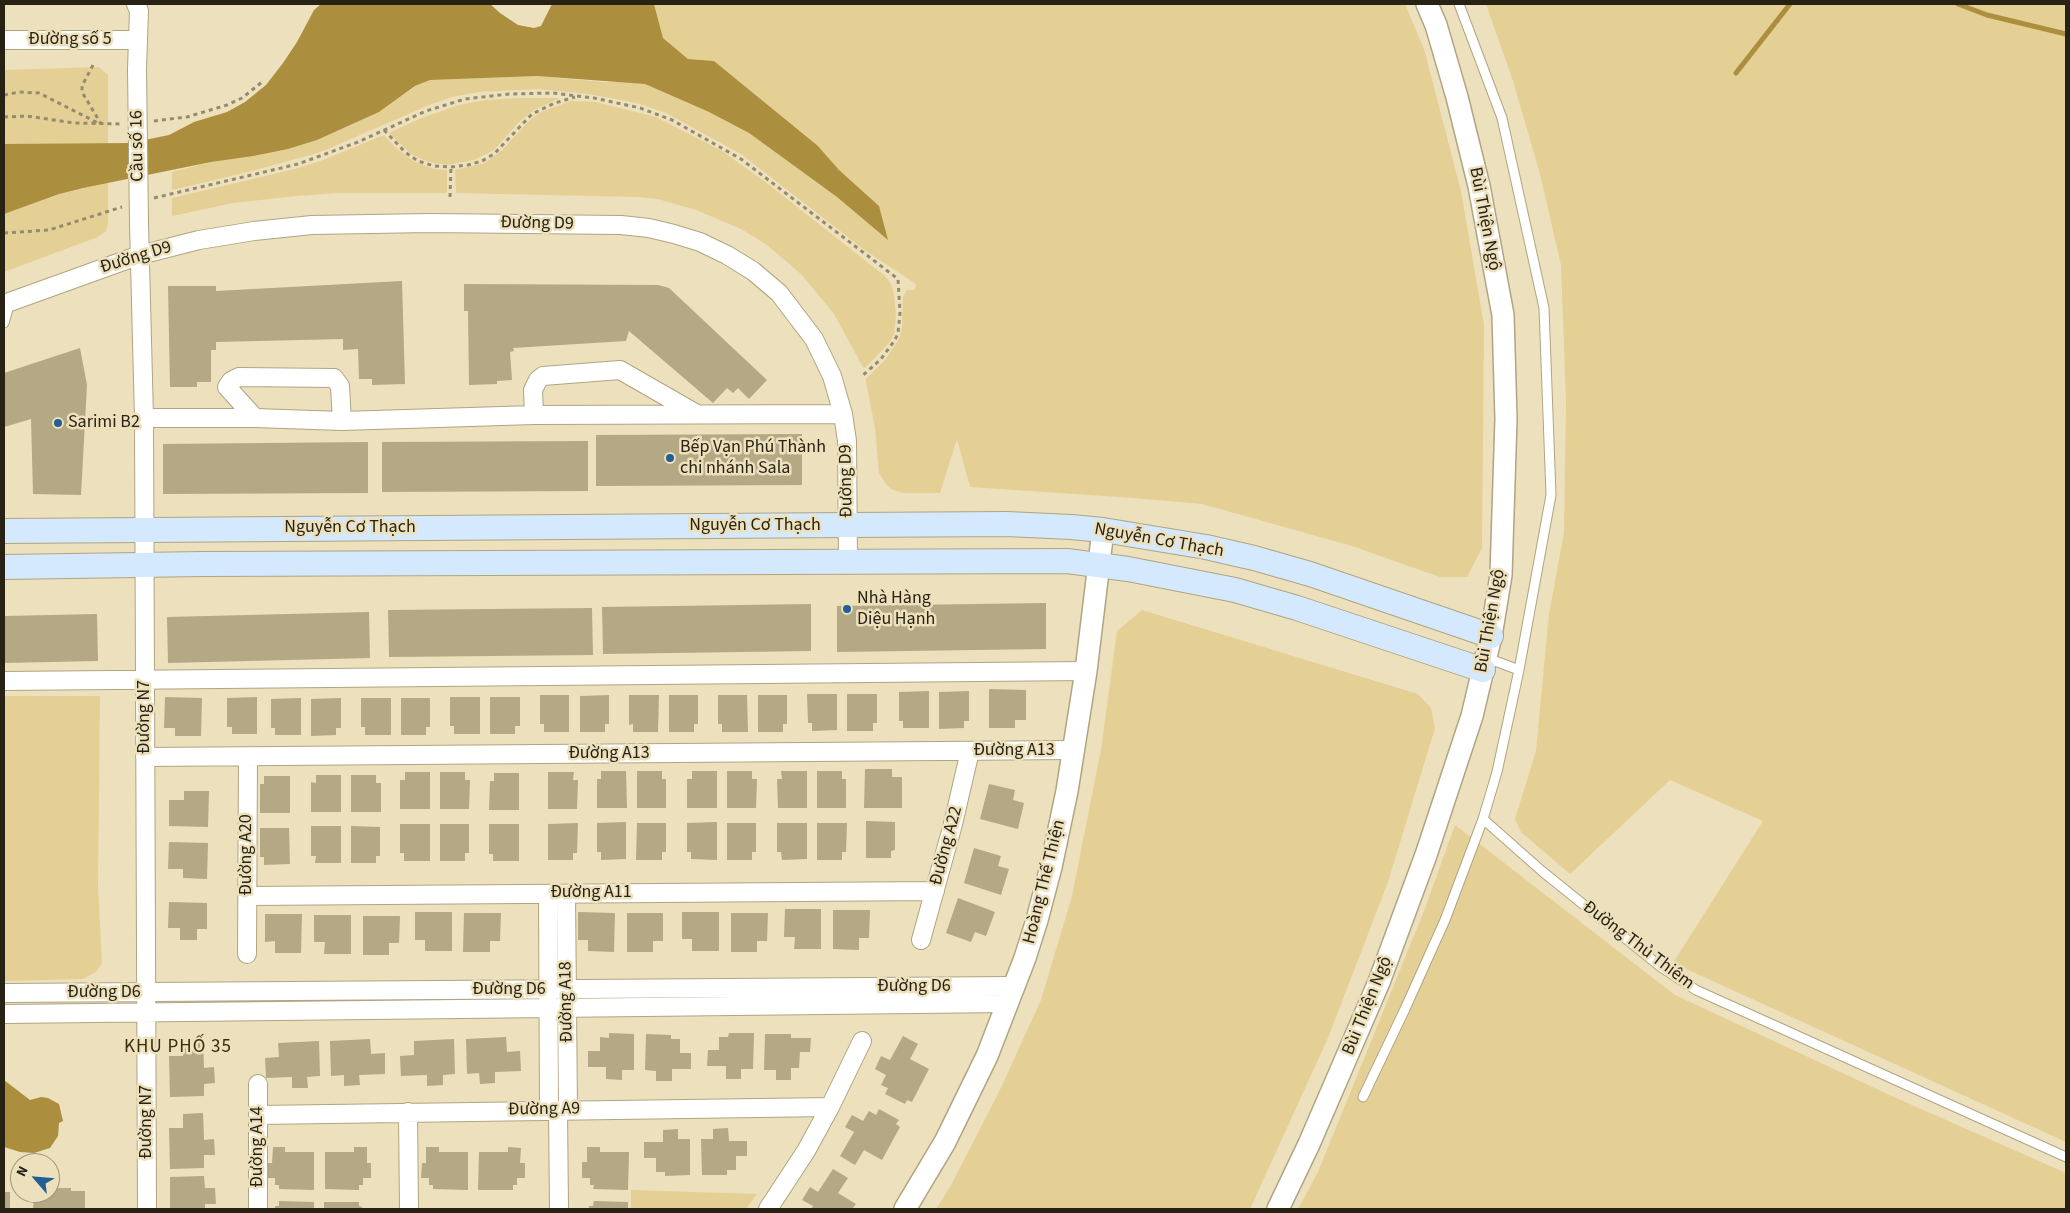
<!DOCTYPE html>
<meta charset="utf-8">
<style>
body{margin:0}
#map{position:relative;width:2070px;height:1213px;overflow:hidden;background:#ede0bc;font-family:"Source Sans 3",sans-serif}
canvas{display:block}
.frame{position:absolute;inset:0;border:5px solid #272214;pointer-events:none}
.north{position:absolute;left:10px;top:1153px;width:50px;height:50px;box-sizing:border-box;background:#ede0bc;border:1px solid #9e9479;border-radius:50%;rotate:297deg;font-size:14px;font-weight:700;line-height:20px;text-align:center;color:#272214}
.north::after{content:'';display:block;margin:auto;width:18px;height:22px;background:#215f95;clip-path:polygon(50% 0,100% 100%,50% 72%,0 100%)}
</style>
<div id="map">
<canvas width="2070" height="1213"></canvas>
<div class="frame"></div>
<div class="north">N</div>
</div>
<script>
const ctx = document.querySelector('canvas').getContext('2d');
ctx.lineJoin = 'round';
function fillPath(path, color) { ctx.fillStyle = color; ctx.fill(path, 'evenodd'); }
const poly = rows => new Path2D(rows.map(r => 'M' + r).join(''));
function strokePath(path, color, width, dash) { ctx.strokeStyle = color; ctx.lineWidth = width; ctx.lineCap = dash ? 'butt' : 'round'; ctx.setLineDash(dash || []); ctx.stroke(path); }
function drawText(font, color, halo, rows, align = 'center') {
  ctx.font = font + ' "Source Sans 3",sans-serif'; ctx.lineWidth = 5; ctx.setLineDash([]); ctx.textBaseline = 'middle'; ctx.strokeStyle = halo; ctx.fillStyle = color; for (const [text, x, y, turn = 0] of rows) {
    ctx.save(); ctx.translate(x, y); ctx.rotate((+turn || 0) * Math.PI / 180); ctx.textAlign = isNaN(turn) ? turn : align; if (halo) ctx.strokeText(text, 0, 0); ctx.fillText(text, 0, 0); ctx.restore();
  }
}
const green = poly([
 [654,4,1405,4,1424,49,1461,191,1484,325,1482,548,1467,577,1440,577,1352,546,1202,504,1134,498,970,487,957,439,940,493,903,493,891,489,886,484,879,473,875,428,866,382,866,379,885,360,899,339,902,328,903,297,907,290,915,290,916,284,866,251,741,154,666,113,637,103,588,94,538,89,479,92,452,97,429,105,321,152,248,172,172,190,172,172,211,162,288,149,317,140,379,112,416,86,430,80,537,76,604,82,630,82,645,84,709,112,749,133,837,197,887,239,839,170,818,146,714,61,688,59,663,38],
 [1486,4,2066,4,2066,1142,1673,963,1763,821,1670,780,1570,874,1521,832,1515,819,1536,751,1549,614,1564,533,1566,402,1561,265,1540,174,1513,81],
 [99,67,108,75,108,223,106,231,98,237,4,272,4,70],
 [519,98,560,98,534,110,518,123,494,150,474,160,447,165,428,162,411,154,389,133,419,119,459,105,486,100],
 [571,101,596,102,656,117,722,151,764,181,885,276,891,284,894,294,896,316,894,334,889,343,865,368,863,367,834,314,802,275,767,245,741,229,696,210,658,199,639,197,456,193,455,170,485,163,502,150,530,120,541,112],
 [384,135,394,146,413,161,434,169,447,170,447,193,337,193,296,196,233,203,172,216,172,198,295,169,323,160],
 [1142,610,1418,694,1431,708,1435,728,1388,882,1328,1038,1250,1209,936,1209,950,1187,999,1092,1041,1000,1072,896,1101,750,1117,631],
 [4,696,100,696,98,886,102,963,96,972,83,979,4,981],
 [1455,825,1675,995,1894,1097,2066,1173,2066,1209,1298,1209,1318,1172,1424,911],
 [631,1190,757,1194,746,1209,631,1209]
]);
const water = poly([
 [321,4,490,4,500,13,518,25,534,28,541,26,552,4,654,4,663,38,688,59,714,61,818,146,839,170,879,206,888,240,837,197,749,133,709,112,645,84,537,76,430,80,415,86,379,112,317,140,288,149,253,156,211,162,83,188,59,194,4,214,4,144,130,143,169,135,194,122,227,112,245,102,266,85,283,63,297,42,314,10],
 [4,1080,30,1100,41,1097,48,1098,59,1104,63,1121,59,1123,58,1136,50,1148,34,1153,20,1152,4,1147]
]);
const stream = poly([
 [1958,4,1987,15,2066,34],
 [1736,73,1790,4]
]);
const building = poly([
 [402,281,405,384,372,385,372,379,359,379,358,349,343,350,343,339,216,342,216,350,211,350,211,382,197,382,197,387,170,387,168,286,216,286,216,291],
 [464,284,658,285,669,288,767,380,749,399,738,388,733,393,727,388,713,403,629,331,626,341,513,348,514,351,510,352,512,380,497,381,497,384,469,385,468,311,464,311],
 [80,348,87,385,81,495,33,494,31,419,4,427,4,373],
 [802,434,802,485,596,486,596,435],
 [588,441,588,491,382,492,382,442],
 [368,442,368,493,163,494,163,444],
 [1046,603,1046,649,837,652,837,606],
 [811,604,811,651,603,654,602,607],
 [592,608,593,655,389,657,388,610],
 [369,612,370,658,168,663,167,617],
 [97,614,98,661,4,663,4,616],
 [989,689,1026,690,1026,720,1015,720,1015,728,989,728],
 [929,691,929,728,903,728,903,721,899,721,899,692],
 [969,691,969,721,964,721,964,728,939,729,939,692],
 [807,694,837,694,837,730,812,731,812,723,808,723],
 [847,694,877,694,877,723,873,723,873,731,847,731],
 [540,695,569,695,569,732,544,732,544,724,540,724],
 [609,695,609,724,605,724,605,732,580,732,580,696],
 [629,695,659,695,658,732,633,732,633,724,629,725],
 [669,695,698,695,698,724,694,724,694,732,669,732],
 [718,695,747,695,748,732,722,732,722,724,718,724],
 [758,695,787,695,787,724,783,724,783,732,758,732],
 [165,697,202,698,201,736,175,736,175,728,164,728],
 [257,697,257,734,232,734,232,727,227,727,227,698],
 [450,697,480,697,480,734,454,734,454,726,450,726],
 [490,697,520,697,520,726,515,726,515,734,490,734],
 [301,698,301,735,275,735,275,728,271,728,271,699],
 [341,698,341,728,336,728,336,735,311,736,311,699],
 [361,698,391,698,391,735,365,735,365,727,361,727],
 [401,698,430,698,430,727,426,727,426,735,401,735],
 [865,769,892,769,892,777,902,777,902,808,864,808],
 [601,771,626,771,627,808,597,808,597,779,601,779],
 [637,771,662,771,662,779,666,779,666,808,637,808],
 [692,771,717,771,717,808,687,808,687,779,692,779],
 [727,771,752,771,752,779,757,779,756,808,727,808],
 [781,771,807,771,807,808,778,808,777,779,782,779],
 [817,771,842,771,842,779,846,779,846,808,817,808],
 [405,772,430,772,430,809,400,809,400,780,405,780],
 [440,772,465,772,465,780,470,780,469,809,440,809],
 [548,772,574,772,573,780,578,780,577,809,548,809],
 [494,773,519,773,519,810,489,810,490,781,494,781],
 [316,775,341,775,341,812,311,812,311,782,316,783],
 [351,775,376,775,376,783,381,783,381,812,351,812],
 [264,776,290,776,290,813,260,813,260,784,264,784],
 [989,784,1015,790,1013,800,1024,803,1018,829,980,819],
 [184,791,209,791,208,827,169,826,169,800,184,800],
 [866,821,895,822,895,850,891,851,891,858,866,858],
 [626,822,626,859,601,860,601,852,597,852,597,823],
 [717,822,717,860,691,859,691,852,687,852,687,823],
 [578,823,577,853,573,853,573,860,548,860,548,824],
 [637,823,666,823,666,852,662,852,662,860,636,860],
 [727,823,756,823,756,852,752,852,752,860,727,860],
 [777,823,807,823,807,859,782,860,781,852,777,852],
 [817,823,847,823,846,852,842,852,842,860,817,860],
 [400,824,430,824,430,861,404,861,404,853,400,853],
 [440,824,469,824,469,853,465,853,465,861,440,861],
 [489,824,519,824,519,861,493,861,493,854,489,854],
 [311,826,341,826,341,863,315,863,316,856,311,856],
 [351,826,380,827,380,856,376,856,376,863,351,863],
 [260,828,289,828,290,864,264,865,264,857,260,857],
 [169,842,208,843,207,879,183,878,183,869,168,869],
 [974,848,1001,856,998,866,1009,869,1001,895,964,883],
 [958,898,995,912,986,936,975,932,971,942,946,933],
 [169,902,207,903,207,929,197,929,197,940,180,940,180,928,168,928],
 [785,909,821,909,821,949,794,949,795,937,784,937],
 [833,910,870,910,869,938,859,938,859,950,833,949],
 [415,912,452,912,452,951,425,951,425,940,415,940],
 [578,912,615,913,614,952,588,951,588,940,578,940],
 [682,912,719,912,719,951,692,951,692,939,682,939],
 [464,913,501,913,500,941,490,941,490,952,463,952],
 [627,913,663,913,663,941,653,941,653,952,627,952],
 [731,913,768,913,767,941,757,941,757,952,731,952],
 [265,914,302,914,301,953,275,953,275,941,265,942],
 [314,915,351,915,351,954,324,954,325,942,314,942],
 [363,916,400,916,399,943,389,943,389,955,363,955],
 [609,1033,634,1034,634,1070,622,1070,622,1080,606,1079,606,1067,588,1067,588,1051,600,1051,600,1037,609,1038],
 [729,1033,754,1033,753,1069,741,1069,741,1079,726,1079,726,1066,707,1066,708,1050,719,1050,719,1037,728,1037],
 [646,1034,671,1035,671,1039,680,1039,680,1053,691,1053,691,1069,672,1069,672,1081,656,1081,656,1071,645,1070],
 [765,1034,791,1034,791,1038,811,1038,810,1052,800,1052,799,1068,791,1068,791,1080,776,1080,776,1070,764,1070],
 [903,1036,918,1044,910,1059,929,1069,912,1102,907,1100,905,1104,885,1094,888,1088,881,1085,886,1075,875,1069,881,1056,890,1060],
 [506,1037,507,1052,520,1051,521,1071,495,1072,495,1083,480,1084,479,1073,467,1074,466,1039],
 [370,1039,371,1054,385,1053,385,1074,359,1075,360,1085,344,1086,344,1075,331,1076,330,1041],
 [454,1039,455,1074,443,1075,443,1085,427,1086,427,1075,401,1076,400,1056,414,1055,414,1041],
 [319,1041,320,1076,307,1077,308,1088,292,1088,292,1077,266,1078,265,1058,279,1057,278,1043],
 [183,1042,203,1042,204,1068,214,1067,215,1083,204,1084,204,1096,170,1097,169,1056,183,1056],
 [879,1109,899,1120,896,1124,900,1127,882,1160,864,1150,855,1165,840,1156,854,1132,845,1127,852,1115,863,1121,869,1111,876,1115],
 [203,1113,204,1140,214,1139,215,1155,204,1155,204,1168,170,1169,169,1128,183,1128,183,1114],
 [728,1128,729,1141,747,1141,747,1156,736,1156,736,1170,727,1170,727,1175,702,1175,701,1139,713,1139,713,1129],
 [678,1129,678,1139,690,1139,690,1175,665,1176,665,1172,656,1172,656,1158,644,1158,644,1142,663,1142,663,1130],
 [273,1147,285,1147,285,1152,314,1152,314,1190,279,1189,279,1185,275,1185,275,1178,268,1178,268,1163,272,1163],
 [354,1147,367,1147,367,1163,371,1163,371,1178,363,1178,363,1185,359,1185,359,1190,325,1189,325,1152,354,1152],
 [426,1147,439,1147,439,1152,468,1152,468,1190,433,1189,433,1185,429,1185,429,1178,421,1178,422,1163,426,1163],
 [508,1147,521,1148,520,1163,525,1163,525,1178,517,1178,517,1185,513,1185,513,1190,478,1190,479,1152,508,1152],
 [587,1147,600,1147,600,1152,629,1152,628,1190,593,1189,594,1185,590,1185,590,1178,582,1178,582,1162,587,1162],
 [833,1169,848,1178,838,1193,856,1204,852,1209,811,1209,813,1206,802,1200,810,1187,818,1192],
 [204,1176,205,1188,215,1188,216,1204,205,1204,205,1209,170,1209,170,1177],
 [50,1188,71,1188,71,1191,85,1191,85,1209,33,1209,34,1193,50,1193],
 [4,1192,10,1192,10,1209,4,1209],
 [279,1201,314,1202,314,1209,275,1209,275,1206,279,1206],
 [594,1201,628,1202,628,1209,589,1209,589,1206,593,1206],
 [324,1202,359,1202,359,1206,362,1207,362,1209,324,1209]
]);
const path = poly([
 [93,65,82,86,82,92,101,124],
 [4,95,19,92,39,93,98,123],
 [4,117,27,116,74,123,122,124],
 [154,121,187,117,227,105,242,98,262,82],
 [384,130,405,152,418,161,434,166,451,167,468,165,482,161,494,154,532,114,555,103,575,97],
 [450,197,451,167],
 [154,198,298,164,358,142,426,111,465,99,509,94,553,93,594,98,640,108,672,120,741,159,898,279,900,313,898,333,895,340,881,359,861,377],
 [4,233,49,230,122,207]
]);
const service = poly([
 [1459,4,1502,118,1544,308,1551,495,1519,670],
 [4,323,10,302],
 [1487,658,1519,670,1497,772,1483,819,1543,872,1661,967,1696,990,2066,1157],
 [1363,1097,1405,1009,1445,920,1483,819]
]);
const minor = poly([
 [136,4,139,11,137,69],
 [4,40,137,40],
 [139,224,144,418,147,1209],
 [4,304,140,255,199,240,254,231,312,225,429,223,621,225,649,228,674,234,700,242,727,255,753,271,779,293,814,339,832,376,843,414,847,441,848,561],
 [534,415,533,390,538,380,543,376,620,370,695,413],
 [144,418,255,418,342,421,534,415,843,414],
 [255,418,227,387,231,381,239,377,334,378,340,386,342,421],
 [4,681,1086,671],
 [145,757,1074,750],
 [548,894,549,1110],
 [566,894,568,1110],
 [247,896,935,891],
 [921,940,953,824,970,751],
 [247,954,248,756],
 [4,993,1014,986],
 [4,1014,1008,1003],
 [258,1084,258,1209],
 [558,1110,559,1209],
 [408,1112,409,1209],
 [258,1115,830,1107],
 [768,1209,806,1151,830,1107,862,1041]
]);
const tertiary = poly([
 [905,1209,945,1142,987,1056,1025,958,1037,920,1051,867,1067,791,1086,671,1103,530],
 [1278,1209,1309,1144,1379,982,1426,855,1472,716,1491,636,1501,575,1506,419,1503,315,1479,186,1457,97,1436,25,1427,4]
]);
const secondary = poly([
 [4,531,849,525,1007,524,1071,527,1103,530,1206,547,1254,558,1310,574,1491,636],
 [4,567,203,564,1067,561,1128,569,1235,590,1297,608,1483,670]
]);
const minorBridge = poly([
 [137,69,139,224]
]);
const markers = [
 [58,423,5,"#215f95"],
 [670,458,5,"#215f95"],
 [847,609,5,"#215f95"]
];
const streetNames = [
 ["Đường số 5",70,40],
 ["Cầu số 16",138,146,-91],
 ["Bùi Thiện Ngộ",1484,219,79],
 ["Đường D9",537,224,1],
 ["Đường D9",136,258,-17],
 ["Đường D9",847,481,-91],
 ["Nguyễn Cơ Thạch",755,526],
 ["Nguyễn Cơ Thạch",350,528],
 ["Nguyễn Cơ Thạch",1159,541,10],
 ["Bùi Thiện Ngộ",1491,621,-80],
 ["Đường N7",145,717,-90],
 ["Đường A13",1014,751],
 ["Đường A13",609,754],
 ["Đường A22",947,846,-75],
 ["Đường A20",247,855,-90],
 ["Hoàng Thế Thiện",1045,882,-76],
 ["Đường A11",591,893],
 ["Đường Thủ Thiêm",1638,946,37],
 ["Đường D6",914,987],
 ["Đường D6",509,990],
 ["Đường D6",104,993],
 ["Đường A18",567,1002,-91],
 ["Bùi Thiện Ngộ",1368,1006,-68],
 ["Đường A9",544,1110,-1],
 ["Đường N7",147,1122,-90],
 ["Đường A14",258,1147,-90]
];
const poiNames = [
 ["Sarimi B2",68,423],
 ["Bếp Vạn Phú Thành",680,448],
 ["chi nhánh Sala",680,469],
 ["Nhà Hàng",857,599],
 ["Diệu Hạnh",857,620]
];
const neighbourhoodNames = [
 ["KHU PHỐ 35",178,1048]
];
fillPath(green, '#e4cf95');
fillPath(water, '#ab8f3e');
strokePath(stream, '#ab8f3e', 5);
fillPath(building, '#b4a885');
strokePath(service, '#b0a481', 11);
strokePath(minor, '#b0a481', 20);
strokePath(tertiary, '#b0a481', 24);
strokePath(secondary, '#b0a481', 26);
strokePath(path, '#948b70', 3, [4, 4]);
strokePath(service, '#fff', 9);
strokePath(minor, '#fff', 18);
strokePath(tertiary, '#fff', 21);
strokePath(secondary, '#d4e9fd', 24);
strokePath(minorBridge, '#b0a481', 20, []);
strokePath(minorBridge, '#fff', 18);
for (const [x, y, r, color] of markers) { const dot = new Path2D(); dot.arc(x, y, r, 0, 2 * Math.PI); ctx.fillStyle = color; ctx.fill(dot); strokePath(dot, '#ede0bc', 2); }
drawText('18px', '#272214', '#ede0bc', streetNames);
drawText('18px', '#272214', '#ede0bc', poiNames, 'left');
ctx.letterSpacing = '1px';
drawText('19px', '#362c0c', '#ede0bc', neighbourhoodNames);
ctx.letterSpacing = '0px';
</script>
